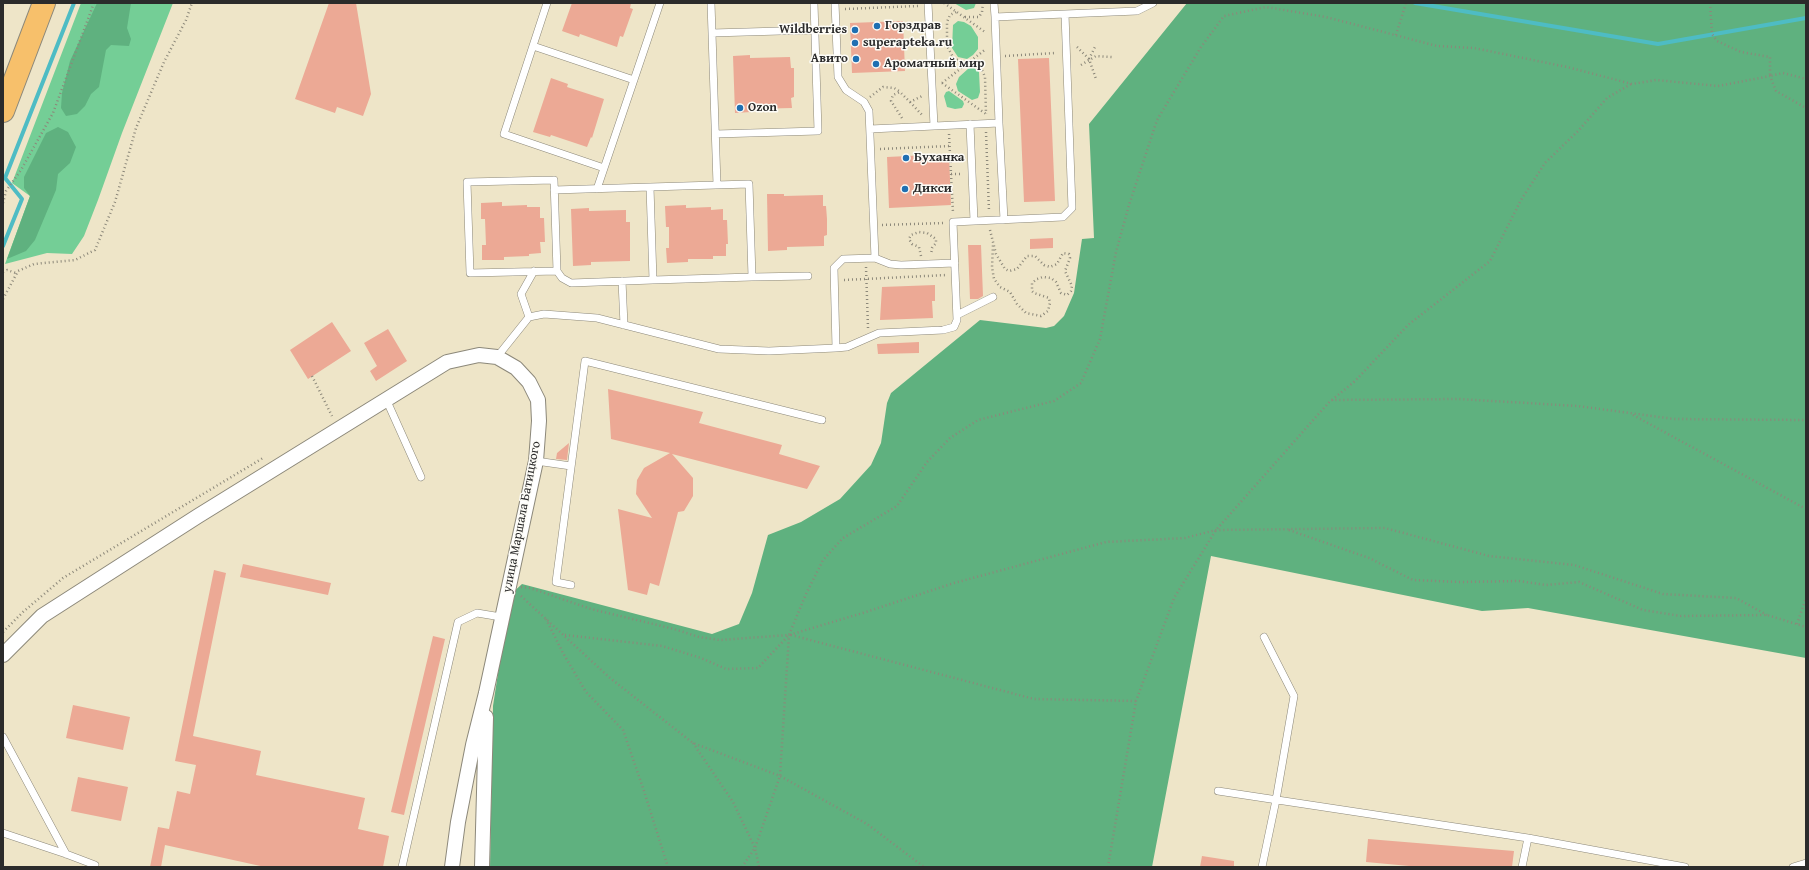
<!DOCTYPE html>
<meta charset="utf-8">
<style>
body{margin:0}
#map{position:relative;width:1809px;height:870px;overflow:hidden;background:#eee5c8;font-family:"Gentium Book Plus",serif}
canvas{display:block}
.frame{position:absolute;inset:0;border:4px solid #2b2b2b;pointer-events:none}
</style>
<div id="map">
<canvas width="1809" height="870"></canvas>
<div class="frame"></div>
</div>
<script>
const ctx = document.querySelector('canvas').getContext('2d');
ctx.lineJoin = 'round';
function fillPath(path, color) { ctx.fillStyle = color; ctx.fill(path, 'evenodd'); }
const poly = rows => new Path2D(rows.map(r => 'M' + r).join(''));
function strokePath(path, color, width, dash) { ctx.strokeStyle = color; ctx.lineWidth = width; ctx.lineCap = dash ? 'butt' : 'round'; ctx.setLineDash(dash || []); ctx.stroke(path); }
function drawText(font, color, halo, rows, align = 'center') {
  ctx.font = font + ' "Gentium Book Plus",serif'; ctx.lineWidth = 3; ctx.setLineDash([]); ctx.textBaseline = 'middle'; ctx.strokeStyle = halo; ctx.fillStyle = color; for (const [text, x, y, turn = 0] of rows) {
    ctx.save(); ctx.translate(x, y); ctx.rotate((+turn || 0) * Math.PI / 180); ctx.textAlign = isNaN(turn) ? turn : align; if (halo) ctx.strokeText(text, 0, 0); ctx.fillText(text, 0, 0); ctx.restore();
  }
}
const green = poly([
 [81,3,173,3,122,133,98,200,84,236,72,254,47,253,5,264,30,196,12,183],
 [954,3,976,3,974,8,966,10],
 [958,21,964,22,971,26,978,37,978,49,973,55,967,59,958,57,952,48,953,25],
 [973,67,979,72,980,92,978,98,972,100,958,91,956,84,959,77,969,68],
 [949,91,963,101,964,104,962,108,955,109,947,107,944,96,946,92]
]);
const forest = poly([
 [97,3,131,3,127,28,131,39,129,46,111,45,106,50,99,87,91,94,85,106,77,114,66,116,61,108,62,93,70,61],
 [1187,3,1806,3,1806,658,1528,608,1482,611,1211,556,1152,867,490,867,493,706,510,595,522,584,712,634,739,624,752,593,768,535,801,522,840,499,871,465,881,443,887,403,891,393,980,320,1046,328,1054,326,1064,316,1074,293,1082,239,1094,238,1089,124],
 [58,127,68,132,76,147,70,163,58,174,56,190,35,240,26,251,7,259,30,196,24,188,24,177,46,133]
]);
const stream = poly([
 [1415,3,1658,44,1806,18],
 [3,246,22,199,5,178,74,3]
]);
const building = poly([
 [329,3,356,3,371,94,363,116,337,107,335,113,295,99],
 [572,3,631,3,630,8,633,9,623,37,620,36,617,47,580,34,579,37,562,31],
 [903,21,905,71,852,73,850,23],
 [750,55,750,58,790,57,791,68,794,68,794,97,791,98,792,108,751,109,751,112,735,113,733,56],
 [1049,58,1055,201,1024,202,1018,59],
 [551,78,568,84,567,87,604,99,592,138,591,137,587,147,551,135,550,137,533,132],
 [949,154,951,205,889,208,887,157],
 [767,194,784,194,784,196,823,195,823,206,826,206,827,219,827,235,824,236,824,246,787,247,787,250,768,251],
 [502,202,502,206,527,205,527,207,540,207,540,218,544,218,545,242,540,242,541,253,529,254,529,256,504,257,504,260,482,260,482,245,486,245,485,219,481,219,481,203],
 [686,205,686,208,711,207,711,210,723,209,723,220,727,220,728,244,726,244,726,256,713,256,713,259,688,259,688,262,667,263,666,248,669,248,669,227,666,227,665,206],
 [589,208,589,211,626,210,626,222,630,222,630,261,591,262,591,265,573,266,571,209],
 [1053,238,1053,248,1030,249,1030,239],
 [968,245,981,245,983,296,978,299,970,299],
 [935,285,935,301,932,301,933,318,880,320,882,287],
 [332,322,351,351,308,379,290,350],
 [388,329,407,361,376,381,370,371,377,366,364,343],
 [919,342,919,353,878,354,877,344],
 [608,389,703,412,699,423,782,445,779,454,820,466,807,489,672,454,693,478,693,496,684,511,678,512,659,586,650,583,647,595,628,590,618,509,652,518,636,494,637,480,644,468,670,453,611,439],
 [569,443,567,460,556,459,557,453],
 [243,564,331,583,328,595,240,577],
 [214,570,226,573,193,736,261,751,256,775,365,798,358,829,389,836,383,867,265,867,165,845,161,867,150,867,158,827,169,829,177,791,190,794,196,765,175,761],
 [433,636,445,639,404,815,391,812],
 [73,705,130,717,123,750,66,738],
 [78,777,128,787,121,821,71,811],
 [1368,839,1514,851,1512,867,1420,867,1366,862],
 [1202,856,1234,861,1234,867,1200,867]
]);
const path = poly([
 [883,3,883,7],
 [944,3,985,32],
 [1710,3,1712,34,1717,41,1741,52,1770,57,1770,76,1783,73,1806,79],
 [845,9,918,6],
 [956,12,950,15,947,22,947,46,954,59,974,64,982,70,985,77,986,114],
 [965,17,979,17,982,12,983,3],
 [1396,35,1406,3],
 [1077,47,1089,59,1096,79],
 [1005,56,1056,53],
 [1089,59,1096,45],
 [1081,65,1096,56,1112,57],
 [942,83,986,49],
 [942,83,986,114],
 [870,97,883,87,894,88,899,91],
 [910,102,923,116],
 [902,118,891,101,893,95,900,92,910,102,922,96],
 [986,132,989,211],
 [949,134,953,213],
 [880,149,950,146],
 [951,174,963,174],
 [3,203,6,191,21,170,53,113,94,3],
 [882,225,943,223],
 [990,230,996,254,1005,269,1009,271,1017,269,1027,256,1035,256,1044,265,1050,267,1057,264,1063,253,1069,254,1070,258,1065,271,1072,286,1071,291,1067,295,1061,293,1056,282,1051,278,1043,277,1037,279,1032,283,1032,291,1034,293,1049,298,1050,303,1048,311,1041,316,1026,313,1017,304,1010,292,1000,287,994,279,992,267,993,245],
 [921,256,919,247,912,244,909,239,911,235,919,232,927,233,936,239,936,243,932,248,931,255],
 [866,267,868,328],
 [3,272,7,270,16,273],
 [844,280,947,275],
 [3,299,18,271,34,264,75,260,95,250,115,202,136,128,164,62,186,20,192,3],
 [312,376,332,416],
 [1332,400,1355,381,1408,325,1490,261,1521,200,1545,163,1578,131,1607,98,1631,84],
 [1633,415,1806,509],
 [1289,530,1369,558,1413,580,1460,582,1519,581,1546,585,1579,582,1643,610,1681,616,1767,615,1806,627],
 [521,587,530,588,591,609,674,629,699,637,720,640,789,635,806,594,823,560,843,538,897,506,927,462,950,438,978,420,1054,401,1081,383,1100,339,1116,252,1129,205,1157,120,1201,47,1224,16,1266,7,1326,17,1437,46,1474,48,1567,67,1632,84,1656,80,1718,86,1770,76,1776,91,1806,108],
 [521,596,610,678,693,743,780,776,867,824,924,867],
 [546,619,563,653,586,692,623,730,643,788,668,867],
 [1797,624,1806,598],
 [3,632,23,612,63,578,263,458],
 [565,635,662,646,701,658,726,669,758,668,789,635,866,612,954,583,1106,542,1185,538,1216,530,1385,528,1489,556,1574,565,1663,594,1736,598,1767,615],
 [791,635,1034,699,1136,701],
 [693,743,733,802,755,848,759,867],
 [742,867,755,848,780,776,789,635],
 [1108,867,1136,701,1174,598,1216,530,1331,400,1459,399,1578,406,1674,419,1806,420]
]);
const lane = poly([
 [547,3,504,134,604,168],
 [711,3,717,185],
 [928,3,934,126],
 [1065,14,1137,11,1153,3],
 [712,33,815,30],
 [533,46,634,80],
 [999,123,1004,220],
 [970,124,974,221],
 [870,129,999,123,995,17],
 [716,134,818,131,814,3],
 [554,180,557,271,470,273,467,182,554,180],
 [650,187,749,184,752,277,653,280],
 [597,189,660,3],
 [554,190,650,187,653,280,571,283,562,278,557,271],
 [875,258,890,264,901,265,955,263],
 [752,277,808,276],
 [622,281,624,325],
 [957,315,993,297],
 [529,317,521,294,534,271],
 [836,348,847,347,879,333,943,330,954,327,957,320,953,222,1063,217,1072,208,1065,14,995,17,994,3],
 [497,357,529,317,544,314,597,318,719,349,769,351,836,348,834,268,843,259,875,258,869,111,864,102,846,90,838,77,835,3],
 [386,399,421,477],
 [536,461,571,466],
 [571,585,556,582,585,361,822,420],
 [3,737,66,854],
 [1218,791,1528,838,1685,867],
 [3,833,66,854,95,865,94,867],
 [402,867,458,622,477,613,501,617],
 [1262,867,1276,800,1294,696,1264,637],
 [1522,867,1528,838],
 [1793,867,1806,863]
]);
const street = poly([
 [3,655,42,616,198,516,447,362,479,355,497,357,516,368,529,382,538,400,539,421,536,461,486,693,473,745,458,822,452,867],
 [482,867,486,717]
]);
const highway = poly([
 [3,111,44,3]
]);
const markers = [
 [877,26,4,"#1f6fb2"],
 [855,30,4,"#1f6fb2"],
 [855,43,4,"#1f6fb2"],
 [856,59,4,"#1f6fb2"],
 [876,64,4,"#1f6fb2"],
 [740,108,4,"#1f6fb2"],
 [906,158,4,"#1f6fb2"],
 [905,189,4,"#1f6fb2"]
];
const poiNames = [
 ["Горздрав",885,26],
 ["Wildberries",847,30,"right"],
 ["superapteka.ru",863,43],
 ["Авито",848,59,"right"],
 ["Ароматный мир",884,64],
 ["Ozon",748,108],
 ["Буханка",914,158],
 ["Дикси",913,189]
];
const streetNames = [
 ["улица Маршала Батицкого",522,517,-79]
];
fillPath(green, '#74ce96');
fillPath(forest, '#5fb17f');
strokePath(stream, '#4ebcc4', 4);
fillPath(building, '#eca995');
strokePath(lane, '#8c887a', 8);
strokePath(street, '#8c887a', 16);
strokePath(highway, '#8c887a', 24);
strokePath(path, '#8c887a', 2.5, [1, 3]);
strokePath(lane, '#fff', 7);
strokePath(street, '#fff', 14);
strokePath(highway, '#f7c06b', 22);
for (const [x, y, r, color] of markers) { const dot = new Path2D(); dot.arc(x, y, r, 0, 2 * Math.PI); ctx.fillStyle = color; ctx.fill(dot); strokePath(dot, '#fdfcf7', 1.5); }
drawText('bold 13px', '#2b2b2b', '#fdfcf7', poiNames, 'left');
drawText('13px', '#2b2b2b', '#fdfcf7', streetNames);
</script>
